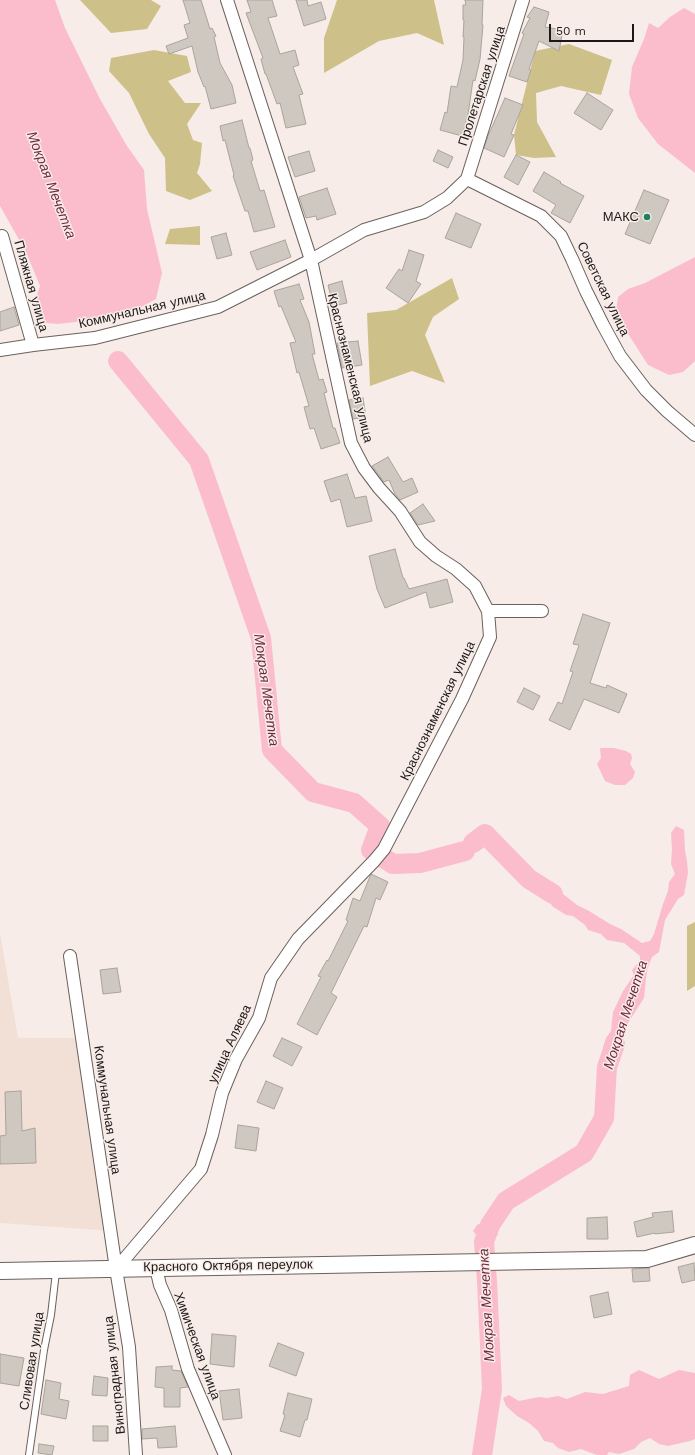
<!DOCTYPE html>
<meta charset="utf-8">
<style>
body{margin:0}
#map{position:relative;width:695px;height:1455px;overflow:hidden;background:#f7ece7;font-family:"Work Sans",sans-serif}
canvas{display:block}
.scale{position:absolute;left:549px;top:24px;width:85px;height:18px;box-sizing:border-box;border:2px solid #1c1817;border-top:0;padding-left:5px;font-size:12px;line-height:14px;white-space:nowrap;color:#1c1817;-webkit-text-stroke:3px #f7ece7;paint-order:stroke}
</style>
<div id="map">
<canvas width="695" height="1455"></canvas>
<div class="scale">50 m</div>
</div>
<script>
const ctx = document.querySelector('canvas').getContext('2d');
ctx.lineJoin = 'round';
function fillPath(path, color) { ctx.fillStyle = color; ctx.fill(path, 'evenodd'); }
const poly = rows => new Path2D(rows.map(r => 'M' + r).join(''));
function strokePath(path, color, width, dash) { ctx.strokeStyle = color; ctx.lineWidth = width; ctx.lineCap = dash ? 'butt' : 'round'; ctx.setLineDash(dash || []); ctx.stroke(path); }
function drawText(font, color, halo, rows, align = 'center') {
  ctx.font = font + ' "Work Sans",sans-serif'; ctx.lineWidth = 3; ctx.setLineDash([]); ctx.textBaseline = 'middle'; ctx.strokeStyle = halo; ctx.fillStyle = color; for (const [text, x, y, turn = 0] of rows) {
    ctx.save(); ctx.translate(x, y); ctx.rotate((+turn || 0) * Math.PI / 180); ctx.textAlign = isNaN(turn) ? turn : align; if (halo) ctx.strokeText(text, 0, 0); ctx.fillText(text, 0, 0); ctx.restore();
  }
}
const built = poly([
 [0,933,18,1038,83,1038,111,1231,0,1223]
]);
const forest = poly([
 [80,0,151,0,161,6,147,29,111,33],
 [337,0,434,0,444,45,417,33,379,41,324,73,324,38],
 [569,44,612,60,601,95,561,86,536,93,537,122,556,157,534,158,516,155,514,135,535,51],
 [154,50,187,56,191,72,168,81,185,103,201,103,187,124,193,140,202,143,200,164,197,173,212,191,190,200,166,191,165,158,149,134,129,93,109,71,111,58],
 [200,226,200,245,165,244,170,229],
 [452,278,459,299,433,317,425,335,445,383,412,371,370,386,367,313,396,310],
 [695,922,695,986,687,991,687,926]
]);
const water = poly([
 [0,0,55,0,65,28,100,99,127,146,144,170,147,209,162,273,156,299,134,311,84,321,58,324,37,322,35,300,40,286,26,252,0,206],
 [684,8,695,14,695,173,658,144,638,118,629,94,632,67,644,39,649,23,658,28,670,17],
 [695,257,695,361,683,372,669,375,648,365,625,329,616,311,618,297,628,289,645,283],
 [600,748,614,748,626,751,631,754,632,758,630,764,635,772,633,778,625,785,615,785,605,781,597,764,601,758],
 [676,826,684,830,685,851,687,861,688,873,684,895,678,899,665,920,659,952,652,957,647,970,644,998,628,1023,624,1033,620,1061,610,1069,604,1070,600,1064,604,1057,603,1047,606,1038,611,1031,613,1012,623,991,634,975,632,970,640,961,640,956,624,943,607,940,601,934,588,930,585,925,573,916,566,915,552,906,550,901,531,887,528,881,533,877,558,890,577,905,589,911,610,924,621,929,642,943,650,941,654,934,663,904,668,891,669,882,675,874,671,864,672,849,671,833],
 [493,1217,497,1220,498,1224,495,1229,498,1235,493,1239,493,1249,477,1249,477,1236,473,1231,477,1225],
 [639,1370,659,1379,679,1370,695,1373,695,1439,690,1441,668,1446,659,1444,650,1438,641,1442,634,1449,619,1454,609,1452,607,1455,597,1455,581,1449,569,1452,558,1448,553,1443,544,1441,538,1431,529,1423,517,1416,506,1406,503,1398,509,1395,519,1401,539,1397,547,1398,558,1396,567,1399,585,1392,603,1394,629,1386,630,1375]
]);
const river = poly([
 [118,361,199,460,261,638,272,750,313,792,354,803,380,826,371,850,393,864,420,863,465,851],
 [473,843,485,834,529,879,553,894],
 [482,1455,492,1389,487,1281,484,1242,490,1225,506,1201,584,1153,604,1118,607,1067,615,1044]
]);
const building = poly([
 [183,0,201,0,210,29,212,28,216,36,214,37,220,63,232,85,236,103,211,109,205,86,204,87,198,72,192,46,169,54,166,46,188,38,184,25,190,23,183,0],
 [247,0,272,0,277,16,268,18,280,54,295,50,299,65,293,67,303,94,299,95,306,124,286,128,280,103,277,104,266,74,265,74,261,59,263,58,246,13,251,12,247,0],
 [296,0,307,0,308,6,321,2,326,19,304,26,296,0],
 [465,0,483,0,482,25,483,25,480,59,475,81,473,80,468,115,462,136,440,130,445,112,447,113,451,86,457,87,463,60,464,37,463,37,464,20,463,20,463,5,466,5,465,0],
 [534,7,549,12,545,27,563,30,559,51,539,41,529,69,531,70,527,82,509,76,524,34,522,33,530,18,527,17,534,7],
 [587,93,613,110,601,130,574,113,587,93],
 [505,98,523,105,511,134,514,135,504,157,484,148,488,136,505,98],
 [242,120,249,148,250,148,253,160,251,161,260,191,264,190,275,227,254,232,248,211,245,211,233,176,234,175,225,140,223,141,220,126,242,120],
 [438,150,453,157,448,168,433,161,438,150],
 [309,151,315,171,295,177,288,157,309,151],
 [516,155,530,162,518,185,504,177,516,155],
 [544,172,561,182,560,183,584,196,570,223,551,213,556,205,533,191,544,172],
 [327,188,336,214,317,220,316,216,306,218,299,197,327,188],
 [644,190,669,200,650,244,625,234,644,190],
 [456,213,481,224,471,248,445,238,456,213],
 [226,233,232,255,217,259,211,237,226,233],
 [285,240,291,257,257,270,250,252,285,240],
 [409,250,424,255,416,281,421,284,408,303,386,288,399,269,402,271,409,250],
 [342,281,347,303,333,306,328,285,342,281],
 [299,284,304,299,300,300,309,322,315,354,312,354,319,380,323,379,327,392,324,393,333,428,335,428,340,443,321,449,314,428,310,429,304,407,309,406,299,372,297,373,290,343,296,342,281,306,279,307,274,291,299,284],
 [14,307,19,325,0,331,0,312,14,307],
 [358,341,362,365,342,368,337,343,358,341],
 [363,398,366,417,353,419,349,400,363,398],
 [388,457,403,482,412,478,418,492,400,500,395,494,389,480,384,482,372,466,388,457],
 [347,474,355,498,366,496,372,521,347,527,340,499,331,502,324,481,347,474],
 [423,504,435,521,418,525,410,513,423,504],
 [395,549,403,578,404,578,409,589,447,579,453,602,430,608,426,592,385,608,377,589,369,556,395,549],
 [583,614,610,623,590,683,606,688,607,685,627,694,619,713,584,699,570,730,549,720,558,702,562,704,573,672,570,671,579,645,573,644,583,614],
 [524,688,540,696,533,710,517,702,524,688],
 [371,874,388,882,380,900,376,898,367,927,364,926,331,993,337,997,317,1035,297,1024,321,977,318,976,327,960,328,961,348,921,346,920,353,898,360,901,371,874],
 [117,968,121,992,103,994,100,970,117,968],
 [282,1038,302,1047,292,1066,273,1056,282,1038],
 [266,1081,283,1088,274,1109,257,1102,266,1081],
 [21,1091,22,1131,35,1128,36,1163,0,1164,0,1136,6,1135,5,1092,21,1091],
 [238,1125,259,1128,256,1151,235,1148,238,1125],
 [672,1211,674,1232,655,1234,655,1233,637,1237,634,1222,653,1217,652,1213,672,1211],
 [607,1217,608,1239,587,1239,587,1218,607,1217],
 [694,1263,695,1280,682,1283,678,1267,694,1263],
 [649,1268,650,1281,633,1282,632,1269,649,1268],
 [608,1292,612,1314,594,1318,590,1296,608,1292],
 [212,1334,236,1336,234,1367,210,1364,212,1334],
 [278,1343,304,1353,296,1376,269,1366,278,1343],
 [0,1354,24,1358,19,1386,0,1383,0,1354],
 [172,1366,172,1370,181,1371,188,1387,180,1388,180,1407,164,1407,164,1388,155,1387,156,1367,172,1366],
 [94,1376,108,1378,107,1396,92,1395,94,1376],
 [46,1380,61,1383,59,1399,69,1401,66,1419,41,1414,46,1380],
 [239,1389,242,1418,223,1420,219,1391,239,1389],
 [288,1393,312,1399,307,1420,305,1420,300,1437,280,1431,285,1415,283,1414,288,1393],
 [93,1426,108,1426,108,1441,93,1441,93,1426],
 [175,1426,177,1447,158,1448,157,1438,142,1439,142,1429,175,1426],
 [39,1444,54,1446,52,1455,38,1453,39,1444]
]);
const service = poly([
 [29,1455,44,1350,51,1315,56,1272]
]);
const minor = poly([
 [467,179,541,216,561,236,572,259,586,291,603,325,620,356,646,390,667,411,695,435],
 [2,236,33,345],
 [0,350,33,345,95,338,218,307,311,260,364,230,424,212,447,198,467,179,523,0],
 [488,611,542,611],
 [70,956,116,1269,129,1347,136,1455],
 [156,1268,160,1285,171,1310,188,1369,225,1455],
 [116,1269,201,1169,212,1135,222,1093,236,1059,259,1018,271,978,298,939,374,861,384,849,462,699,490,637,488,611,475,586,456,569,436,556,420,542,400,511,379,488,364,468,351,443,311,260,227,0]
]);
const tertiary = poly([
 [0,1271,647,1259,695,1245]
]);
const markers = [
 [647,217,4,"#19825e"]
];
const streetNames = [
 ["Пролетарская улица",482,86,-72],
 ["Пляжная улица",31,286,74],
 ["Советская улица",603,289,64],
 ["Коммунальная улица",142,310,-13],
 ["Краснознаменская улица",350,368,76],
 ["Краснознаменская улица",438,711,-64],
 ["улица Аляева",230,1044,-65],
 ["Коммунальная улица",107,1110,82],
 ["Красного Октября переулок",228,1266,-1],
 ["Химическая улица",197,1346,70],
 ["Сливовая улица",32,1361,-81],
 ["Виноградная улица",115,1375,-96]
];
const poiNames = [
 ["МАКС",639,217]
];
const waterNames = [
 ["Мокрая Мечетка",51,185,69],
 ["Мокрая Мечетка",266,690,82],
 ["Мокрая Мечетка",626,1015,-72],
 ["Мокрая Мечетка",487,1305,-93]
];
fillPath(built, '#f2e0d7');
fillPath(forest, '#cec089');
fillPath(water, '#fbbdcb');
strokePath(river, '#fbbdcb', 20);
fillPath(building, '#cfc8c0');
strokePath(building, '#aaa49c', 1);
strokePath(service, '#6a615d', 8);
strokePath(minor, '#6a615d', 14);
strokePath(tertiary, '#6a615d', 18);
strokePath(service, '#fff', 6);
strokePath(minor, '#fff', 12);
strokePath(tertiary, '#fff', 16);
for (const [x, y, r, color] of markers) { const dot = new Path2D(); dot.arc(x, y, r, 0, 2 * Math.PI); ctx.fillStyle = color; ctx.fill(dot); strokePath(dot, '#f7ece7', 1.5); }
drawText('13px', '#1c1817', '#f7ece7', streetNames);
drawText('13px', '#1c1817', '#f7ece7', poiNames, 'right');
drawText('italic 14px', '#70283e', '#f7ece7', waterNames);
</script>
